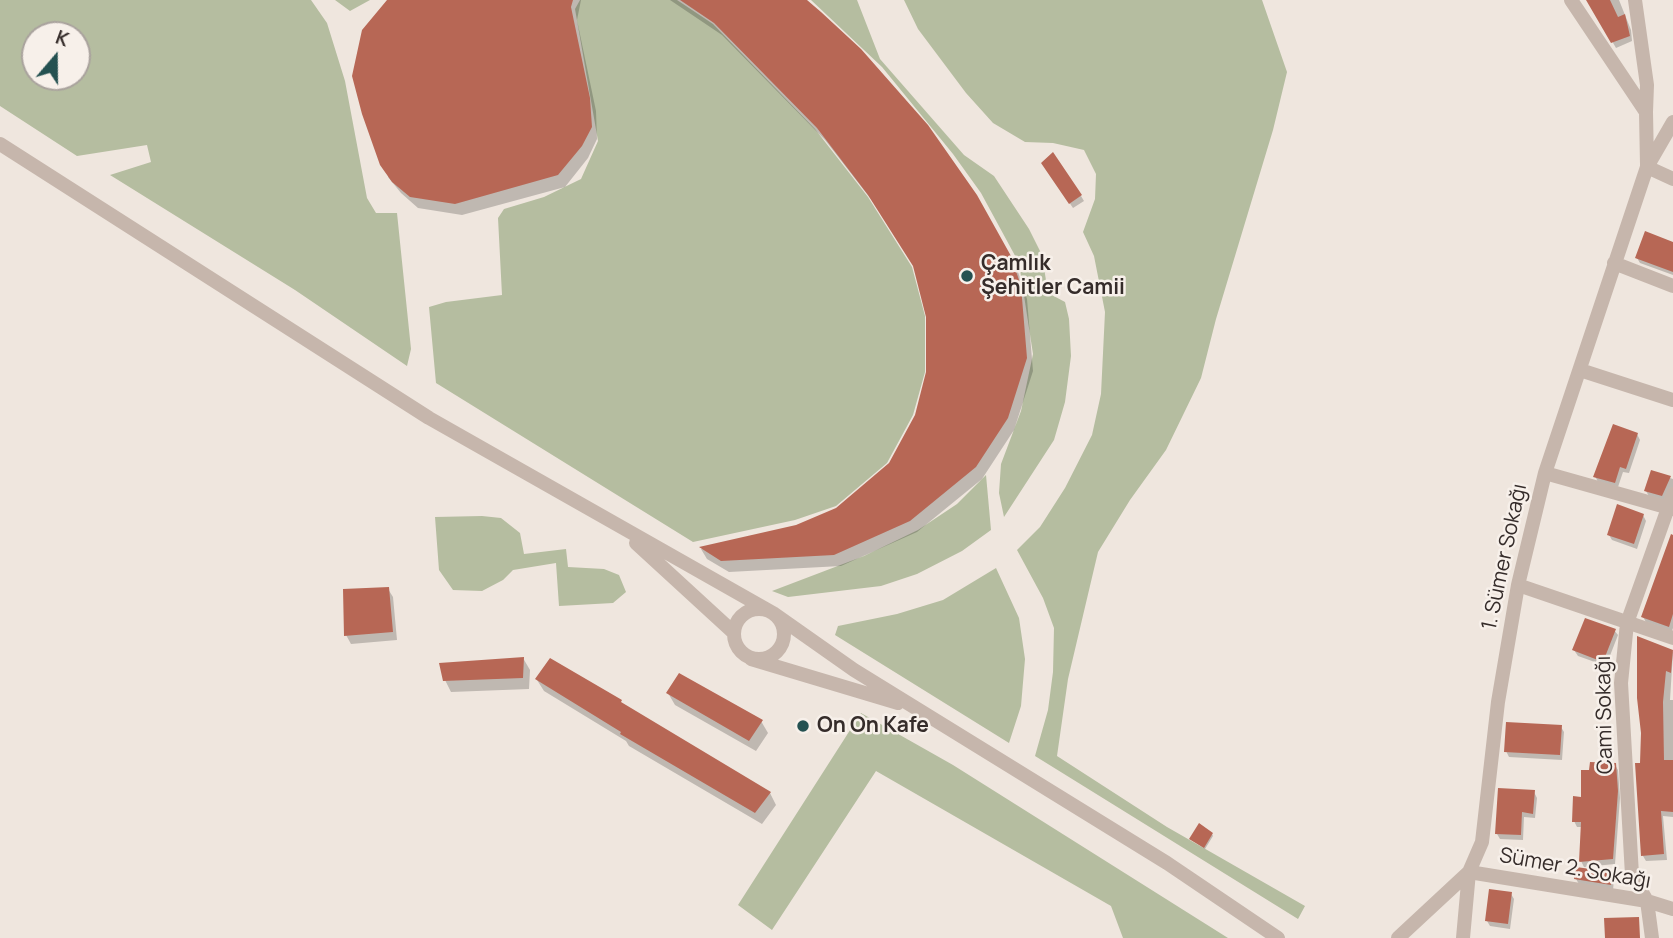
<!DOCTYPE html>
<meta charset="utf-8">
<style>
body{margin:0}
#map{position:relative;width:1673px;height:938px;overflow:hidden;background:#efe6de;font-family:Manrope,sans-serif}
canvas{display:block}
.north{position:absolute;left:21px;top:21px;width:70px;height:70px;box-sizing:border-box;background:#f7f0ea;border:2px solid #a9a29d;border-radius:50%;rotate:20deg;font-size:19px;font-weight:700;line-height:28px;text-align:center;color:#352c2a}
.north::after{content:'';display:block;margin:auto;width:24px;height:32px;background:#245151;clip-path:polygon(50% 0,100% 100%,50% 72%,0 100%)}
</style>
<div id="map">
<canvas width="1673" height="938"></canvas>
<div class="north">K</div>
</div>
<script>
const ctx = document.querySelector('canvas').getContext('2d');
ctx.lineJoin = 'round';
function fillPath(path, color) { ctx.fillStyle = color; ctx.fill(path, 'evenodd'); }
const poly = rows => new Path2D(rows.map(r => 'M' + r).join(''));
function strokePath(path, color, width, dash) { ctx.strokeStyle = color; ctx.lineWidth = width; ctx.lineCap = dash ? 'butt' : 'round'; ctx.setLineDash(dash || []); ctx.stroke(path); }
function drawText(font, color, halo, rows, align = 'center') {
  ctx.font = font + ' Manrope,sans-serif'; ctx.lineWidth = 5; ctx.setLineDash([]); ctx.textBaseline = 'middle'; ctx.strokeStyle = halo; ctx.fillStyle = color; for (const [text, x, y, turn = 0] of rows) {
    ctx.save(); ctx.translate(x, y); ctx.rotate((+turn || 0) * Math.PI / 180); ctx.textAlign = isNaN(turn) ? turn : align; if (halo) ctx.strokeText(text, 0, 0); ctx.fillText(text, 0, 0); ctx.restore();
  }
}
const green = poly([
 [0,0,311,0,327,23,345,81,367,198,376,213,397,213,411,349,407,366,295,290,110,175,151,162,147,145,77,156,0,106],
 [35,35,77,35,77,77,35,77],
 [335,0,370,0,350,11],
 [580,0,677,0,713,24,815,129,868,197,912,267,925,316,925,372,913,415,887,463,836,506,795,520,693,542,436,383,429,307,446,302,502,295,498,218,504,209,544,197,581,179,598,141,575,9],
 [811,0,857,0,880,59,964,155,994,176,1029,229,1042,255,1048,293,1065,302,1069,319,1071,356,1065,402,1054,440,1004,517,999,493,1001,464,1021,411,1033,354,1019,263,981,193,953,154,882,67],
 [904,0,1262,0,1287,72,1273,130,1216,319,1201,378,1166,450,1130,500,1098,552,1068,679,1057,756,1167,827,1305,906,1298,919,1035,756,1048,710,1053,672,1054,628,1043,598,1017,550,1040,527,1065,488,1092,435,1101,394,1105,312,1094,256,1083,232,1095,199,1096,174,1084,150,1053,143,1025,142,993,123,966,93,918,29],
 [986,475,991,530,962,551,917,574,881,586,788,597,772,591,864,556,918,530,957,504],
 [482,516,501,518,520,533,524,554,566,549,568,567,604,569,619,575,626,592,613,603,559,606,556,563,513,570,503,580,482,591,453,590,439,570,435,517],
 [996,568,1019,618,1025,659,1021,706,1009,743,835,635,838,626,897,614,943,600],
 [861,713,953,765,1228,938,1123,938,1111,906,876,771,772,930,738,905]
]);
const shadow = poly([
 [389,0,581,0,577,20,596,111,597,139,588,158,565,187,462,215,418,208,401,193,388,177],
 [670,0,804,0,976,196,1017,269,1027,299,1033,371,1014,430,982,479,917,532,841,566,729,572,707,559,701,549,796,526,837,509,890,464,917,416,928,372,928,317,915,267,877,207,825,140,722,35],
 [1597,0,1619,0,1631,30,1632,41,1616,48,1590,3],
 [1046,168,1081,196,1084,201,1073,208],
 [1673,244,1673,275,1640,263,1637,258],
 [1637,434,1640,440,1629,473,1623,472,1618,487,1598,482,1595,476],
 [1652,472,1673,479,1673,493,1666,502,1650,498,1646,491],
 [1643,515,1646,521,1637,549,1612,540,1609,535],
 [1673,543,1673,628,1672,631,1646,622,1643,617],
 [388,589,393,597,397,640,351,644,346,635],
 [1614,630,1618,635,1606,666,1578,656,1574,650],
 [1638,638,1673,652,1670,700,1673,700,1673,817,1663,816,1667,860,1646,861,1643,856,1643,733],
 [523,658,530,670,529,689,451,692,445,680],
 [537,680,623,706,770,793,776,805,762,824,629,746,626,741,544,691],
 [668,693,761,721,768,733,756,751,675,705],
 [1561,727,1564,732,1562,760,1509,757,1506,751],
 [1615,765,1618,770,1620,798,1615,864,1584,867,1581,861,1583,827,1577,827,1574,821,1582,799],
 [1534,792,1537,798,1535,818,1524,817,1523,840,1500,839,1497,834],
 [1212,834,1213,836,1205,849,1191,839],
 [1611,874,1614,880,1613,890,1579,884,1576,879],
 [1511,894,1514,899,1510,929,1490,926,1487,921]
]);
const building = poly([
 [387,0,573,0,571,7,590,98,592,127,582,146,558,175,455,204,410,197,392,182,380,165,362,114,352,76,362,30],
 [680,0,807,0,821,12,861,49,928,125,977,195,1011,256,1021,286,1027,358,1008,418,976,467,910,521,834,555,721,561,699,547,796,525,836,508,889,463,915,415,926,372,926,317,913,266,868,195,817,128,714,23],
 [1586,0,1610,0,1618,17,1625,14,1630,36,1611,43],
 [1053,152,1082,195,1069,204,1041,163],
 [1645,231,1673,242,1673,272,1635,258],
 [1613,424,1638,433,1626,469,1620,467,1615,483,1593,477],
 [1651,470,1671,476,1662,496,1644,491],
 [1617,504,1644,514,1634,544,1607,535],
 [1671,534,1673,535,1673,614,1669,627,1641,617],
 [389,587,393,632,344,636,343,589],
 [1585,618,1616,629,1603,662,1572,650],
 [1637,636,1673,650,1671,673,1666,671,1663,702,1664,760,1673,760,1673,812,1661,811,1664,854,1641,856,1635,763,1640,763,1641,733,1637,698],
 [524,657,523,678,443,681,439,663],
 [550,658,622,700,621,702,771,792,755,813,620,734,621,732,535,679],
 [679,673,763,720,749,741,666,693],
 [1506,722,1562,725,1560,755,1504,752],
 [1590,762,1616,763,1618,791,1613,859,1579,862,1581,822,1572,822,1573,796,1581,797,1581,770,1589,770],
 [1498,788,1535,790,1533,814,1522,812,1521,835,1495,834],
 [1199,823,1213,833,1204,848,1189,839],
 [1576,867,1612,872,1611,885,1574,879],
 [1489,889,1512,892,1508,924,1485,921],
 [1639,917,1640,938,1605,938,1604,918]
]);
const minor = poly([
 [1571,0,1646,112,1647,165],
 [1635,0,1647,85,1646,112],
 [0,144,429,418,773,613,854,670,1167,863,1278,938],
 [1647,167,1673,179],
 [1614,263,1673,286],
 [1580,370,1673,400],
 [1545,473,1673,509],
 [636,543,733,632],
 [1518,585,1673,638],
 '734 634a25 25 0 1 1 50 0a25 25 0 1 1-50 0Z',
 [751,659,898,703],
 [1398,938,1469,872,1482,842,1498,702,1518,585,1545,473,1647,167,1673,122],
 [1463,938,1469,872,1647,901,1673,909],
 [1652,938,1647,901,1632,875,1621,683,1627,623,1673,494]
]);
const markers = [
 [967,276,7,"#245151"],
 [803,726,7,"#245151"]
];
const poiNames = [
 ["Çamlık",981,264],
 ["Şehitler Camii",981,288],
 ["On On Kafe",817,726]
];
const streetNames = [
 ["1. Sümer Sokağı",1505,557,-78],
 ["Cami Sokağı",1605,715,-91],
 ["Sümer 2. Sokağı",1575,869,10]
];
fillPath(green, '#b5bda0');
fillPath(shadow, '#0003');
fillPath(building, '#b76755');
strokePath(minor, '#c6b6ac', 14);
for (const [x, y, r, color] of markers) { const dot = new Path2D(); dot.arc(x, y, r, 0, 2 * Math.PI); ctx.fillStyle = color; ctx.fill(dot); strokePath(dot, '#f7f0ea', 2.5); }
drawText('bold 21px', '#352c2a', '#f7f0ea', poiNames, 'left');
drawText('21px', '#352c2a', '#f7f0ea', streetNames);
</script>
